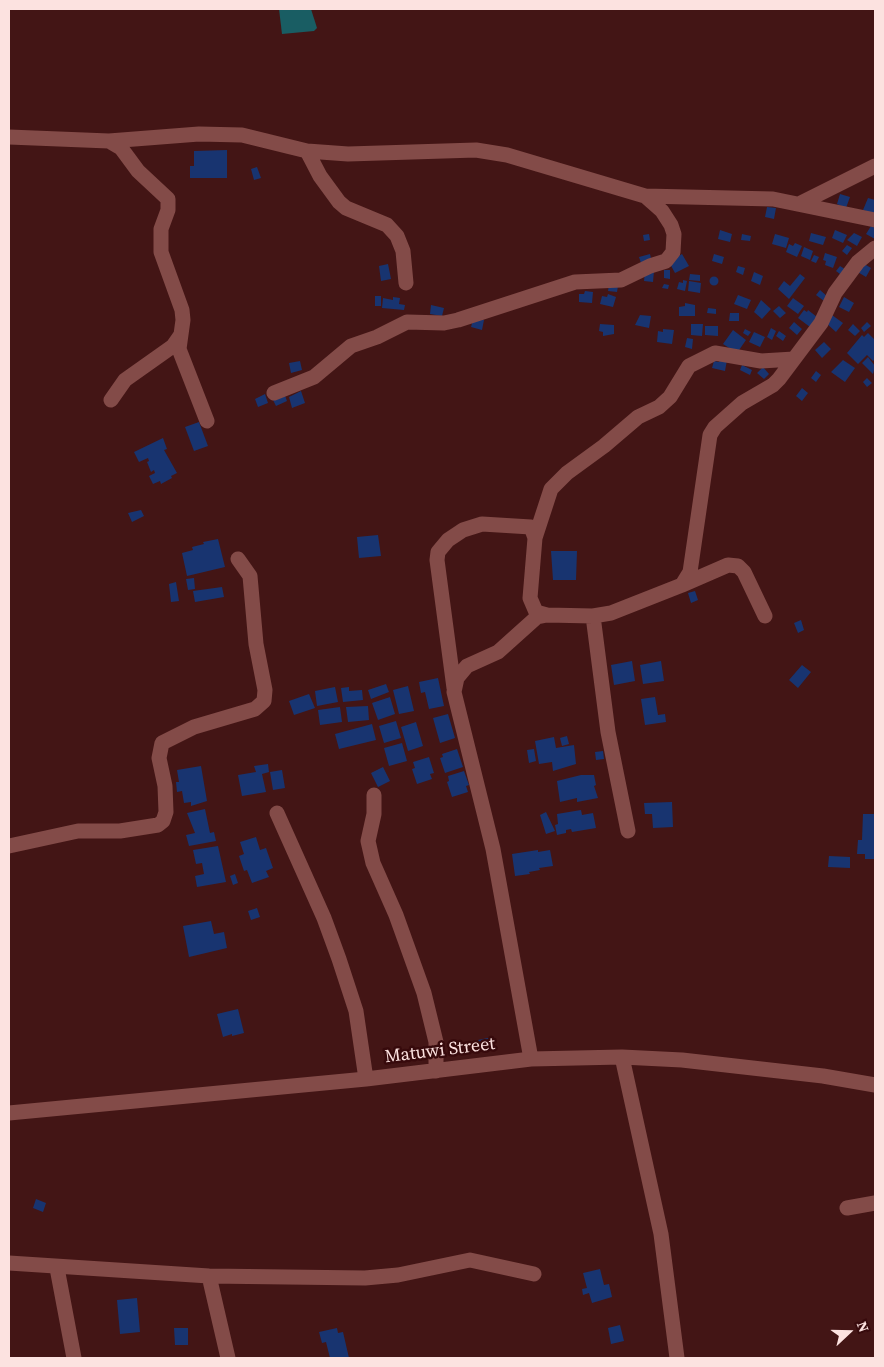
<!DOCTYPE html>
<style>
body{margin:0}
#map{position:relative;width:884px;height:1367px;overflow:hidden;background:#431515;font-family:"Source Serif 4",serif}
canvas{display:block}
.frame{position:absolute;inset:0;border:10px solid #fce2e0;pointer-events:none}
.north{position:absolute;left:824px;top:1307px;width:50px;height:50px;-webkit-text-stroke:4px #370a0c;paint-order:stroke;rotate:69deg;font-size:14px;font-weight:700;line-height:20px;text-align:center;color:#fce2e0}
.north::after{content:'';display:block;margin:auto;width:18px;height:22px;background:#fce2e0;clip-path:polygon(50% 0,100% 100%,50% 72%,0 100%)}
</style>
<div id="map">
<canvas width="884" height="1367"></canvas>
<div class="frame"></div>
<div class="north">N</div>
</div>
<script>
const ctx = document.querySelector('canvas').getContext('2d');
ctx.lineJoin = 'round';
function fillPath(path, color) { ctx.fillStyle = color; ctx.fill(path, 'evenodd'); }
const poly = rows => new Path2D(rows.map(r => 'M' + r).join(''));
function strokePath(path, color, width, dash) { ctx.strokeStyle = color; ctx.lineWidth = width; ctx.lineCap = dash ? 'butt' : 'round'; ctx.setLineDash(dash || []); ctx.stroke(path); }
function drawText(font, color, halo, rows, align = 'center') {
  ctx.font = font + ' "Source Serif 4",serif'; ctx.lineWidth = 5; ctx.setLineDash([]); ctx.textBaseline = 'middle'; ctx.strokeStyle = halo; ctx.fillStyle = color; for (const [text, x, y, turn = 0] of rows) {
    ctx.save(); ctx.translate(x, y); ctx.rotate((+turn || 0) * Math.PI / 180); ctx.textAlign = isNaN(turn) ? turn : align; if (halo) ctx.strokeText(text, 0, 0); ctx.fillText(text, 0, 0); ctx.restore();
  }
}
const water = poly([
 [279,9,311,9,317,28,314,31,282,34]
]);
const building = poly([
 [227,150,227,178,190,178,190,166,194,166,194,151],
 [257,167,261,178,254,180,251,169],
 [840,194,850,197,846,208,837,204],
 [868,198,875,200,875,214,863,210],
 [767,207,776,208,774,219,765,217],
 [871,226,875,228,875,239,866,234],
 [720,230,732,234,730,242,718,239],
 [835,230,847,235,843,243,832,238],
 [811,233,826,237,823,245,809,241],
 [854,233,862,237,857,246,847,240],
 [649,234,650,240,644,241,643,235],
 [742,234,751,236,750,241,741,240],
 [775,234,789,238,786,248,772,244],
 [795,243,802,246,797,257,786,252,789,244,793,246],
 [847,245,852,248,847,255,842,251],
 [804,247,813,251,810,260,801,256],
 [825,253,837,257,833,268,825,265,826,261,823,260],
 [650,254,652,263,642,266,639,257],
 [682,254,689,266,675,273,669,262],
 [714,254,724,257,722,264,712,261],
 [814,255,819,257,816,263,811,261],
 [861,262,871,268,866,277,856,271],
 [388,264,391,279,381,281,379,266],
 [738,266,745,268,743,275,736,272],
 [840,266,848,271,844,277,836,271],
 [645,270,654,271,653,282,644,281],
 [664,270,670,270,670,279,664,278],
 [754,272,763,276,760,285,751,281],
 [690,274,700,275,700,281,689,280],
 [800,274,805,278,789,299,778,289,784,281,790,286],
 '709.5 281a4.5 4.5 0 1 1 9 0a4.5 4.5 0 1 1-9 0Z',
 [683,280,687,281,685,291,677,289,679,282,683,283],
 [689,281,701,283,700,293,688,291],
 [664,284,669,285,668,289,662,288],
 [609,285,618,286,617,292,608,291],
 [820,290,828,297,824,301,816,295],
 [585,291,593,292,592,303,579,302,579,294,584,294],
 [608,294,616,297,613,307,600,304,602,296,607,297],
 [738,295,751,300,747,309,734,304],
 [375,296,381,296,381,306,375,306],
 [393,297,400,298,399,304,405,305,404,310,382,308,383,298,393,300],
 [844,297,854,303,849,312,839,307],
 [793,298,804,306,798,314,787,306],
 [761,300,771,309,762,319,754,312],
 [685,303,695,305,695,316,679,316,679,307,685,306],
 [431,305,444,308,442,316,430,314],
 [779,306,786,313,780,318,773,311],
 [708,308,716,309,716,314,707,313],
 [804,310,807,312,808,310,817,317,810,327,798,318],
 [730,313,739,313,739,321,729,321],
 [640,315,651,316,649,328,635,325],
 [832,315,843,323,836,332,826,323],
 [478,319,484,320,482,330,471,327,473,320],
 [794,322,802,329,797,335,789,328],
 [867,322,871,326,864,332,861,328],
 [600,324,614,325,614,334,603,336,603,332,599,331],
 [691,324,703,324,702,336,691,335],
 [853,324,860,331,855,336,848,330],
 [705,326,718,326,718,336,705,335],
 [771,328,776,331,772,340,767,337],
 [663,329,674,330,672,344,657,342,658,331,663,332],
 [745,329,751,332,748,336,743,333],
 [733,330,746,340,737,353,723,344],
 [779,331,786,336,783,341,776,336],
 [754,332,765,337,760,347,749,342],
 [868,333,875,340,875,359,873,361,867,355,858,364,847,353,862,335,864,337],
 [687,338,693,339,692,349,685,347],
 [824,342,831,349,822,358,815,350],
 [868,357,875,366,873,374,862,363],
 [720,358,727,360,725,371,712,368,714,361,719,362],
 [843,360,855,368,845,382,831,372],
 [300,361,302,370,291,373,289,363],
 [742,365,752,370,750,375,740,370],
 [763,367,769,374,764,379,757,373],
 [816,371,821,375,816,382,811,378],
 [867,378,872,383,867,387,863,382],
 [802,388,808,393,802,401,796,396],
 [301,391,305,403,292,408,289,397],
 [284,393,287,401,276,406,272,398],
 [265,394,268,403,258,407,255,399],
 [199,422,208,446,194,451,185,427],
 [163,438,167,449,164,450,177,473,171,476,172,478,161,484,160,481,153,484,149,476,155,473,154,470,151,472,147,462,149,461,148,458,139,462,134,452],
 [141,510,144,516,132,522,128,513],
 [378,535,381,556,359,558,357,537],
 [218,539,225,567,187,576,182,553,193,550,192,547,204,544,203,542],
 [551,551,577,551,576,580,553,580],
 [194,578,195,589,188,590,186,579],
 [176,582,179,601,171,602,169,584],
 [222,587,224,597,195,602,193,591],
 [695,591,698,600,691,603,688,593],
 [801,620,804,630,798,633,794,623],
 [632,661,635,681,614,685,611,665],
 [661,661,664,681,643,684,640,665],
 [802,665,811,672,798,688,789,680],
 [438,678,444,706,429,709,425,692,421,693,419,682],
 [386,684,389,692,371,699,368,690],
 [408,686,414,711,399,714,393,690],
 [335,687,338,702,317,706,315,691],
 [349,687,349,691,362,690,363,700,343,702,341,688],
 [309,694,315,708,294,715,289,701],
 [390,697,395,714,378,720,372,703],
 [655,697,658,715,665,714,666,722,645,725,641,699],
 [368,706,369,720,348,722,346,707],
 [340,707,342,722,320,725,318,710],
 [448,714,455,738,440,743,433,718],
 [396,721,401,738,384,743,379,726],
 [416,722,423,746,408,751,401,727],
 [372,724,376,740,339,749,335,734],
 [567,736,569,744,562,746,560,738],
 [554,737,556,748,574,745,576,764,553,771,552,762,539,764,535,741],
 [402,743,407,761,389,766,384,748],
 [457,749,463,767,445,773,440,758,443,757,442,754],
 [534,749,536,761,529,763,527,750],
 [603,751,604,759,596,760,595,752],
 [429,757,434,773,430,774,432,779,417,784,412,769,415,768,413,762],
 [268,764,269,772,262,774,266,792,242,796,238,775,256,772,254,766],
 [201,766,207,801,191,806,191,802,184,803,182,791,177,792,176,782,179,782,177,770],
 [383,767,390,781,378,787,371,773],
 [282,770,285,788,273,790,270,772],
 [464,771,469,785,466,786,468,792,452,797,447,782,449,781,448,776],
 [581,775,594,775,596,785,594,786,598,798,577,802,577,798,560,802,557,781],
 [672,802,673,827,653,828,652,814,645,814,644,803],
 [205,809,210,833,214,832,216,841,189,846,186,835,195,833,187,813],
 [581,810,582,815,593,813,596,828,572,832,571,829,566,830,566,833,557,835,555,825,558,824,557,814],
 [546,812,555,831,546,834,540,815],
 [863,814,875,814,874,859,865,859,865,854,857,854,858,840,862,840],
 [256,837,260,850,266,848,273,868,266,871,269,877,252,883,247,870,244,871,239,856,244,854,240,842],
 [218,846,226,882,197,887,195,876,204,874,202,863,196,864,193,850],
 [538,850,538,852,550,850,553,866,539,868,540,870,529,872,530,874,515,876,512,854],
 [829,856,850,857,850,868,828,867],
 [235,874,238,883,233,885,230,876],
 [257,908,260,917,251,920,248,911],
 [211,921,214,934,224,932,227,948,189,957,183,926],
 [238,1009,244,1033,232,1036,232,1034,223,1037,217,1014],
 [493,1037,494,1044,479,1047,478,1040],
 [36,1199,46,1203,43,1212,33,1208],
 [600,1269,604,1285,609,1284,612,1297,592,1303,589,1293,583,1295,582,1289,587,1288,583,1273],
 [137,1298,140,1332,120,1334,117,1300],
 [620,1325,624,1341,611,1344,608,1328],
 [174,1328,188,1328,188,1345,175,1345],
 [337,1328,338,1333,343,1332,349,1358,330,1358,326,1342,322,1343,319,1332]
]);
const minor = poly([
 [9,137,109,141,199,134,242,135,307,151,348,154,476,150,507,155,645,196,773,199,875,220],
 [109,141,121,148,138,171,168,199,168,210,161,229,161,252,182,310,183,320,179,349,207,421],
 [307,151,320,176,339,202,346,208,387,225,397,236,403,251,406,283],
 [801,203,875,166],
 [274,393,314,377,351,346,377,337,407,322,444,323,458,320,575,282,621,280,650,266,666,261,673,252,674,234,671,225,662,211,645,196],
 [111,400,125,380,173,346,180,336],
 [535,538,551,489,567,473,604,446,638,417,659,407,670,397,689,366,715,353,761,361,794,359],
 [682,585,728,565,738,566,744,572,765,616],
 [593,616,608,732,628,831],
 [454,688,437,560,438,552,448,540,463,530,482,524,531,527,535,538,530,598,536,612,547,615],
 [374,795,374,814,368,841,373,863,396,915,424,993,436,1042,436,1071],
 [277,813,324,918,339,959,356,1011,366,1079],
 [9,846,78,831,120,831,158,825,163,821,166,812,165,786,159,758,162,743,194,727,255,709,264,701,265,690,256,644,250,576,238,559],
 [622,1057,661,1234,677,1358],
 [531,1059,493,849,454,692,457,678,467,666,498,652,537,617,547,615,593,616,611,613,682,585,690,572,710,435,715,427,742,403,773,385,779,379,821,323,835,293,858,262,875,248],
 [9,1113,366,1079,531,1059,622,1057,682,1060,823,1076,875,1085],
 [847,1208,875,1203],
 [9,1263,209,1276,365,1278,398,1275,470,1260,534,1274],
 [57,1268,74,1358],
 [209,1276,228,1358]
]);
const streetNames = [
 ["Matuwi Street",440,1051,-7]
];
fillPath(water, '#195d63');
fillPath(building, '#183470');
strokePath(minor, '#834b48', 15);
drawText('18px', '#fce2e0', '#370a0c', streetNames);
</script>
